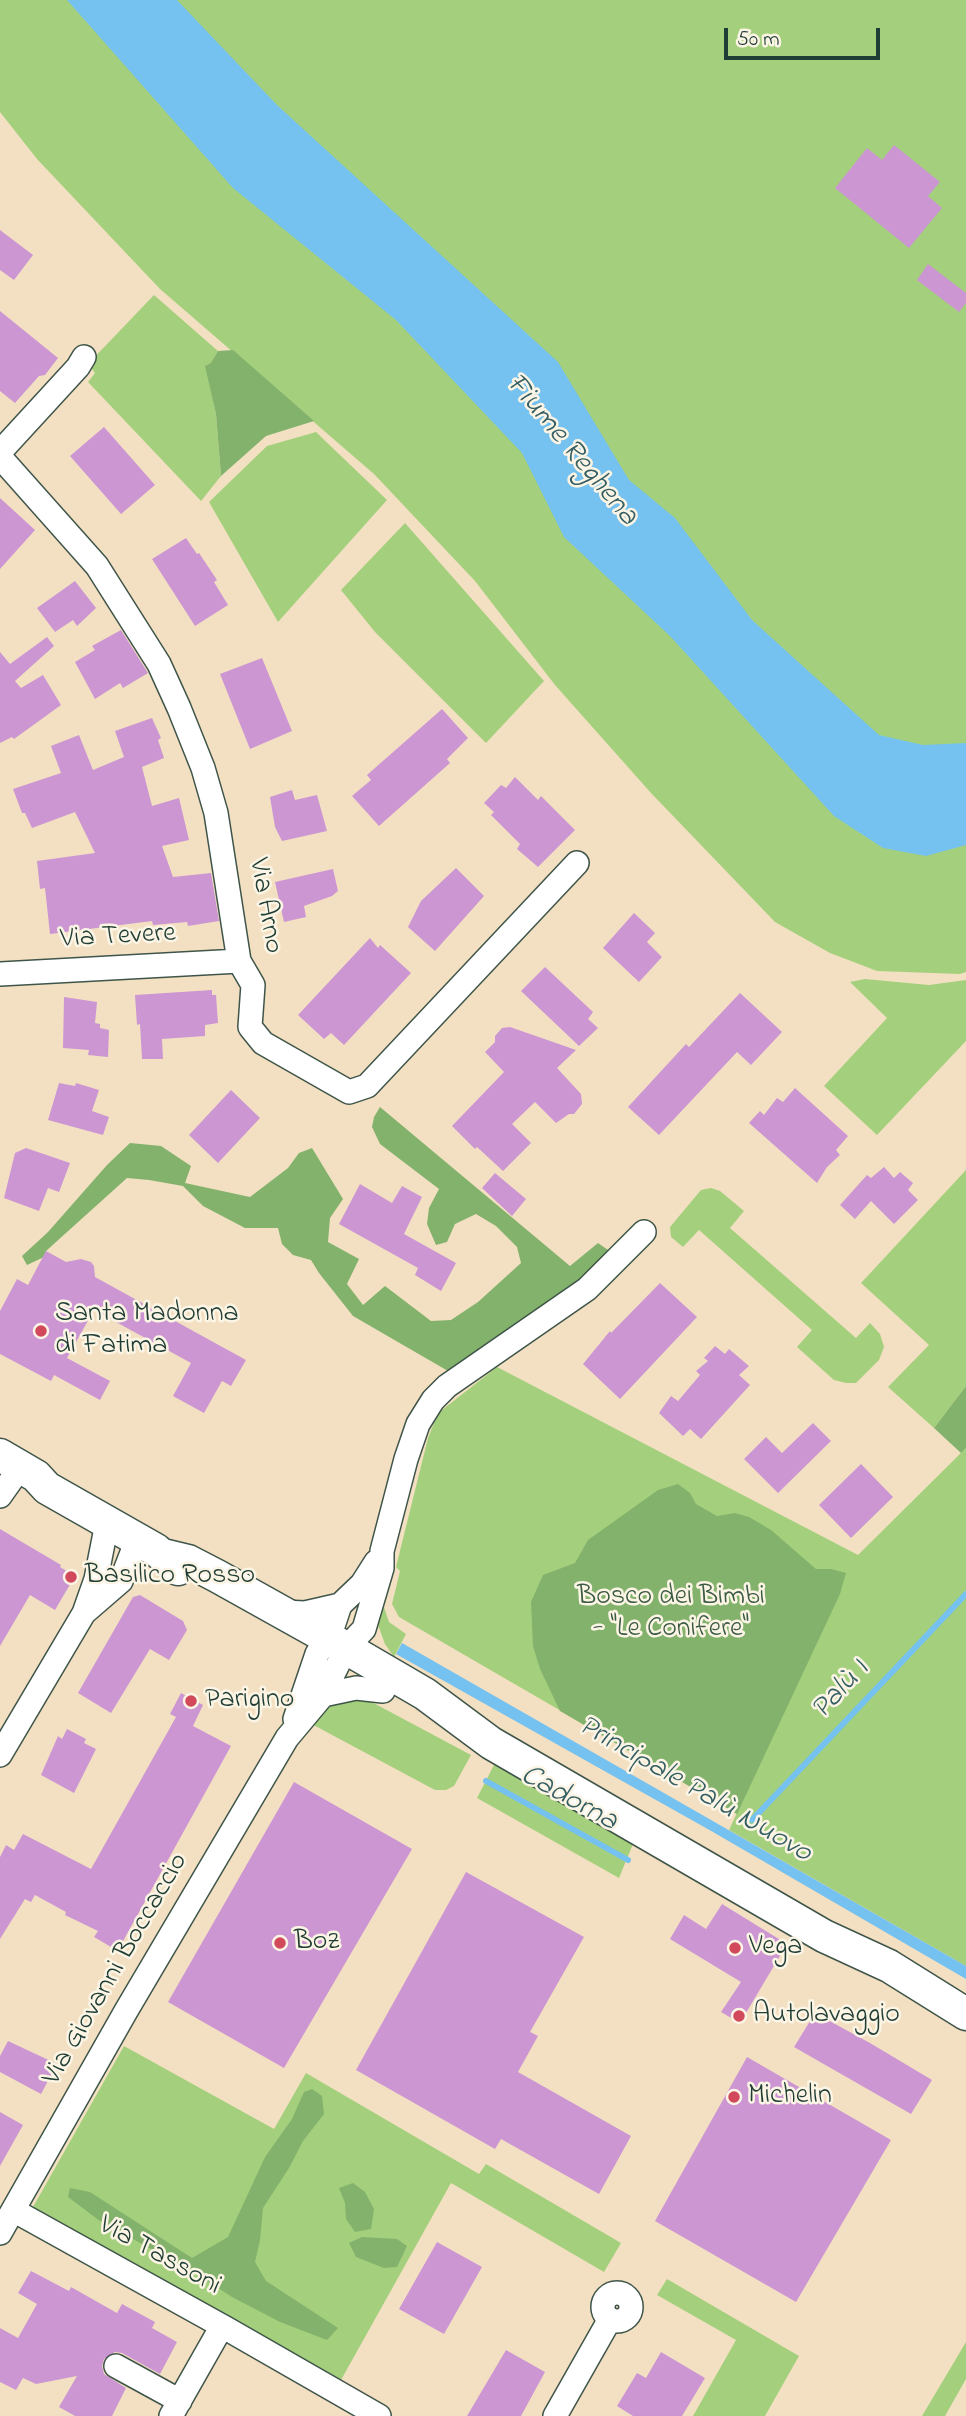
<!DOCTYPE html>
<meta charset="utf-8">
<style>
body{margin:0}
#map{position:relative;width:966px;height:2416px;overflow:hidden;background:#f3e0c2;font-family:"Indie Flower",sans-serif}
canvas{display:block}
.scale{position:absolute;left:724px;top:28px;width:156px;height:32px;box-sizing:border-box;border:4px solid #1f3d34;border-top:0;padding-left:9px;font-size:21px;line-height:24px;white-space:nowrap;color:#1f3d34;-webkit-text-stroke:5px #fcf5e5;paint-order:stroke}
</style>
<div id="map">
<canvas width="966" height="2416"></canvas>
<div class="scale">50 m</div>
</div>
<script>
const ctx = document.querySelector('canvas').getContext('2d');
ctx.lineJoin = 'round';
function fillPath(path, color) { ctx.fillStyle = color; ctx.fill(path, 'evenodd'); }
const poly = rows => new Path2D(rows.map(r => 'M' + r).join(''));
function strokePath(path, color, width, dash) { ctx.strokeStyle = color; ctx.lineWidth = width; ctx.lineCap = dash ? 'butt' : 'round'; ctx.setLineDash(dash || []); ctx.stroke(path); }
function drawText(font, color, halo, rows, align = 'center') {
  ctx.font = font + ' "Indie Flower",sans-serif'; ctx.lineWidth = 5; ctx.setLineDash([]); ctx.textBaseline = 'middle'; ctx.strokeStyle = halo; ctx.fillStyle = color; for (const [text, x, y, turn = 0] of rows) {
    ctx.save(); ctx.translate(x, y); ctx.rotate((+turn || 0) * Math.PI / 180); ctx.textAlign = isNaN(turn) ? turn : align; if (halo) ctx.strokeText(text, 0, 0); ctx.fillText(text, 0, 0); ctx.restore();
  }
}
const green = poly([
 [0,0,966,0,966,972,960,974,877,971,830,953,775,922,651,793,555,685,475,581,374,474,160,289,37,159,0,112],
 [154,295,218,351,211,364,206,366,216,414,221,476,201,501,88,382,95,373,88,364],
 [316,432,387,500,278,622,209,502,267,446],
 [405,523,544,681,486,743,375,632,341,590],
 [865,979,929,985,966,980,966,1041,877,1135,824,1086,887,1018,850,982],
 [966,1170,966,1386,934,1428,888,1387,929,1345,861,1283],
 [711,1188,720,1191,744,1211,730,1228,856,1338,870,1323,880,1334,884,1347,879,1360,856,1383,846,1383,834,1380,797,1347,812,1330,699,1230,683,1247,671,1237,670,1227,701,1190],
 [497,1367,858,1555,966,1448,966,1966,729,1830,737,1813,399,1617,392,1604,400,1571,396,1567,428,1438,434,1423,442,1410],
 [382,1601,389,1622,406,1634,394,1657,385,1644,378,1625],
 [341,1699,366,1699,471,1755,454,1786,446,1790,435,1790,306,1721,314,1712],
 [495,1763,596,1819,633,1844,619,1878,477,1798],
 [124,2046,274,2129,306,2073,479,2174,486,2164,621,2243,604,2272,451,2183,341,2380,33,2207],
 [667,2279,799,2356,765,2416,693,2416,736,2340,657,2295],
 [966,2342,966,2379,945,2416,922,2416]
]);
const forest = poly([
 [233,350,314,421,266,436,221,476,216,414,205,366,211,363,218,351],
 [380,1107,570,1266,598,1243,611,1252,568,1294,448,1371,353,1316,319,1273,311,1260,293,1255,282,1244,278,1228,245,1228,203,1206,183,1186,149,1180,127,1178,46,1251,44,1257,27,1265,22,1256,48,1232,107,1165,130,1143,161,1146,191,1166,185,1183,250,1197,288,1168,299,1153,312,1148,343,1199,330,1218,328,1242,359,1259,347,1284,363,1305,385,1286,431,1321,451,1320,478,1302,521,1263,517,1247,496,1226,476,1214,455,1224,447,1242,436,1245,427,1224,429,1208,439,1189,380,1144,372,1127,374,1117],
 [966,1386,966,1448,961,1453,934,1428],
 [678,1484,690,1493,696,1504,717,1516,735,1513,749,1517,771,1530,816,1569,831,1569,846,1573,840,1594,737,1814,560,1711,540,1669,533,1646,531,1602,543,1575,575,1563,588,1540,658,1490],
 [312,2089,322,2096,324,2114,303,2141,289,2168,263,2208,260,2240,255,2262,266,2281,338,2328,327,2340,280,2322,232,2297,193,2272,100,2221,68,2197,70,2188,90,2192,192,2258,228,2237,265,2157,292,2119,304,2092],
 [353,2183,365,2192,374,2209,371,2229,355,2232,346,2219,345,2203,339,2188],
 [362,2237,397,2239,407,2246,397,2267,384,2268,356,2257,349,2243]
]);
const water = poly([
 [67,0,177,0,277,105,558,362,629,480,675,518,752,620,879,735,923,745,966,743,966,845,926,856,883,848,834,816,670,636,564,537,522,453,396,320,233,188],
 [402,1643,966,1966,966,1979,713,1832,396,1654]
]);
const stream = poly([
 [486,1781,628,1860],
 [752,1820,966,1594]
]);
const building = poly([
 [894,145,940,182,928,196,942,208,909,248,835,188,867,148,882,160],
 [0,230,33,255,14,280,0,270],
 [928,264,966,293,966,303,959,312,917,280],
 [0,311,58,358,45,375,39,376,15,403,0,391],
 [104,427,155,485,121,514,70,456],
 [0,498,35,530,0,569],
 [186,538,197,554,199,553,217,580,214,582,228,605,195,626,152,559],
 [75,581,96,608,77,626,73,620,55,632,37,608],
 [121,630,148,673,123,688,120,683,95,699,75,662,95,650,92,646],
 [47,637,54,646,15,681,21,688,43,675,61,705,14,739,12,737,0,743,0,652,10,664],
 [262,658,292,731,250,749,220,674],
 [442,709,468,738,447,759,450,763,379,826,352,796,371,780,367,775],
 [152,718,161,738,158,740,164,758,142,767,152,806,179,798,189,840,162,846,173,877,211,873,219,921,188,926,187,922,153,925,152,921,50,934,45,888,40,889,37,861,95,853,75,812,32,828,25,813,22,813,13,789,61,773,51,746,79,735,93,770,124,757,115,731],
 [515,777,538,800,541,796,575,830,538,867,517,849,520,844,491,815,494,812,484,803,501,785,506,788],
 [292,790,295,800,317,795,327,831,282,841,275,827,270,797],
 [456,868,484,896,435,951,408,927,421,901],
 [333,869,338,891,332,896,304,906,306,917,284,922,275,882],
 [634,913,655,933,647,942,662,957,639,982,603,948],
 [370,938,378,948,380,945,411,973,344,1045,331,1033,324,1039,298,1015],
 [545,967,593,1012,588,1019,598,1028,579,1046,521,991],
 [212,990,212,995,216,995,218,1023,205,1025,205,1036,162,1039,163,1059,142,1059,140,1024,137,1025,135,995],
 [740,993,782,1032,751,1065,737,1052,659,1135,628,1107,686,1044,689,1047],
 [64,997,97,1002,95,1023,100,1024,100,1028,109,1030,108,1057,88,1055,89,1050,63,1048],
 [510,1027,576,1050,557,1068,581,1094,582,1104,574,1114,569,1114,556,1123,535,1102,512,1124,531,1143,503,1171,477,1147,475,1149,452,1126,504,1072,485,1052,495,1042,495,1036,502,1028],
 [59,1083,75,1086,76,1083,99,1090,92,1111,109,1117,103,1135,48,1120],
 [795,1088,848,1136,836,1150,840,1155,827,1167,817,1183,749,1123,760,1111,764,1115,777,1098,783,1102],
 [231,1090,260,1118,218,1163,189,1135],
 [26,1148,70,1163,59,1192,48,1188,39,1211,4,1198,15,1153],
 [884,1167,894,1178,900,1172,913,1183,908,1190,918,1200,894,1224,871,1201,855,1219,840,1205,867,1175,871,1178],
 [495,1173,526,1199,512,1216,482,1188],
 [360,1184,392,1203,402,1186,422,1197,404,1234,456,1263,441,1291,415,1275,418,1268,339,1224],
 [46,1251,66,1262,81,1259,91,1262,94,1266,95,1277,246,1360,231,1386,222,1381,204,1413,173,1396,191,1363,94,1310,67,1358,110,1381,100,1400,54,1375,51,1381,0,1354,0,1311,17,1279,28,1285],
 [660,1283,697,1317,620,1399,583,1364,610,1331,611,1333],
 [715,1346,725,1354,729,1349,749,1366,739,1375,750,1385,701,1439,690,1429,683,1436,659,1413,671,1396,678,1401,700,1375,696,1371,708,1361,704,1358],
 [813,1423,831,1441,778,1493,744,1459,766,1437,782,1453],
 [861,1464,893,1497,851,1538,819,1505],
 [0,1529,61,1565,60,1567,75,1576,55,1610,30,1595,0,1646],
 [140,1595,183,1621,187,1630,169,1660,150,1649,111,1713,78,1693,133,1597],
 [181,1693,203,1705,193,1726,231,1746,122,1943,111,1947,94,1937,98,1931,65,1915,66,1912,35,1895,31,1902,25,1899,0,1939,0,1857,6,1845,14,1850,23,1834,91,1869,176,1717,170,1714],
 [67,1729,86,1739,84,1743,96,1749,74,1793,41,1775,58,1736,62,1739],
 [294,1782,412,1849,284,2068,168,2002],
 [466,1872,584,1937,530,2032,538,2036,518,2072,631,2136,599,2194,501,2139,495,2149,356,2070],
 [722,1904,787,1944,740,2023,721,2012,741,1982,670,1939,684,1915,706,1929],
 [815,2013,870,2043,932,2080,911,2114,794,2047],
 [8,2041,57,2064,41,2094,0,2072,0,2056],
 [747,2057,891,2140,796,2302,655,2221],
 [0,2112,23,2125,0,2166],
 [437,2242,482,2267,444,2334,399,2309],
 [31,2271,69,2291,71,2287,117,2313,122,2304,155,2322,152,2328,177,2342,160,2374,122,2353,115,2352,104,2359,102,2366,104,2374,126,2388,112,2416,75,2416,59,2407,77,2376,36,2384,23,2378,16,2390,0,2382,0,2328,18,2338,37,2304,18,2293],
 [506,2350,545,2372,521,2416,467,2416],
 [661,2352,705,2378,682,2416,633,2416,617,2406,637,2373,646,2378]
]);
const street = poly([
 [0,452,78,367,84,357],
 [0,457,97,566,159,664,179,708,203,768,216,813,239,961,253,985,250,1027,263,1043,349,1092,367,1086,577,863],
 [0,974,239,961],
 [0,1496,12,1479],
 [283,1612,305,1613,340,1605],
 [84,1613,121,1581,137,1540],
 [323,1695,346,1648,364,1629,382,1568,382,1551,406,1459,418,1424,433,1400,447,1386,587,1289,644,1232],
 [295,1719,317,1654,332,1629,340,1605,362,1584,376,1562],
 [0,1755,84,1613,96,1579,107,1523],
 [13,2210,222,2326,171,2416],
 [0,2233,126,2011,287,1738,323,1695,356,1688,383,1691],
 '603 2307a14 14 0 1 1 28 0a14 14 0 1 1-28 0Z',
 [222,2326,379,2416],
 [116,2366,180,2401],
 [555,2416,610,2319]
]);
const secondary = poly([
 [0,1455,36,1476,47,1488,156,1550,178,1569],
 [163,1555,188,1561,217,1576,346,1648,425,1694,491,1743,824,1936,889,1966,966,2014]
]);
const markers = [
 [41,1331,7,"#d1495b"],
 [71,1577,7,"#d1495b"],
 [191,1701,7,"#d1495b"],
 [280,1943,7,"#d1495b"],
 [735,1948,7,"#d1495b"],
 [739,2016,7,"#d1495b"],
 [734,2097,7,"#d1495b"]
];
const streetNames = [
 ["Via Arno",264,906,80],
 ["Via Tevere",118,938,-3],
 ["Via Giovanni Boccaccio",117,1970,-60],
 ["Via Tassoni",159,2257,29]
];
const poiNames = [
 ["Santa Madonna",55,1315],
 ["di Fatima",55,1347],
 ["Basilico Rosso",85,1577],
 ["Parigino",205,1701],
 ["Boz",294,1943],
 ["Vega",749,1948],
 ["Autolavaggio",753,2016],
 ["Michelin",748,2097]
];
const parkNames = [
 ["Bosco dei Bimbi",671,1598],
 ["- \"Le Conifere\"",671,1630]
];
const waterNames = [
 ["Fiume Reghena",570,451,50],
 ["Palù I",842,1691,-47],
 ["Principale Palù Nuovo",694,1791,30],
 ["Cadorna",568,1800,29]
];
fillPath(green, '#a4d07d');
fillPath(forest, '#83b26c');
fillPath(water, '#75c1ef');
strokePath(stream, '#75c1ef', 6);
fillPath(building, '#cc96d3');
strokePath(street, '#3f5549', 26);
strokePath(secondary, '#3f5549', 35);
strokePath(street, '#fff', 23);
strokePath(secondary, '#fff', 32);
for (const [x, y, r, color] of markers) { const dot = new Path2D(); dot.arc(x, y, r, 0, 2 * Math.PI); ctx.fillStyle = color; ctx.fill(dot); strokePath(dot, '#fcf5e5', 2.5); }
drawText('28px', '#1f3d34', '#fcf5e5', streetNames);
drawText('28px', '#1f3d34', '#fcf5e5', poiNames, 'left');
drawText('28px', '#3a5a43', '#fcf5e5', parkNames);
drawText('italic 30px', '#345e63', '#fcf5e5', waterNames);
</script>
